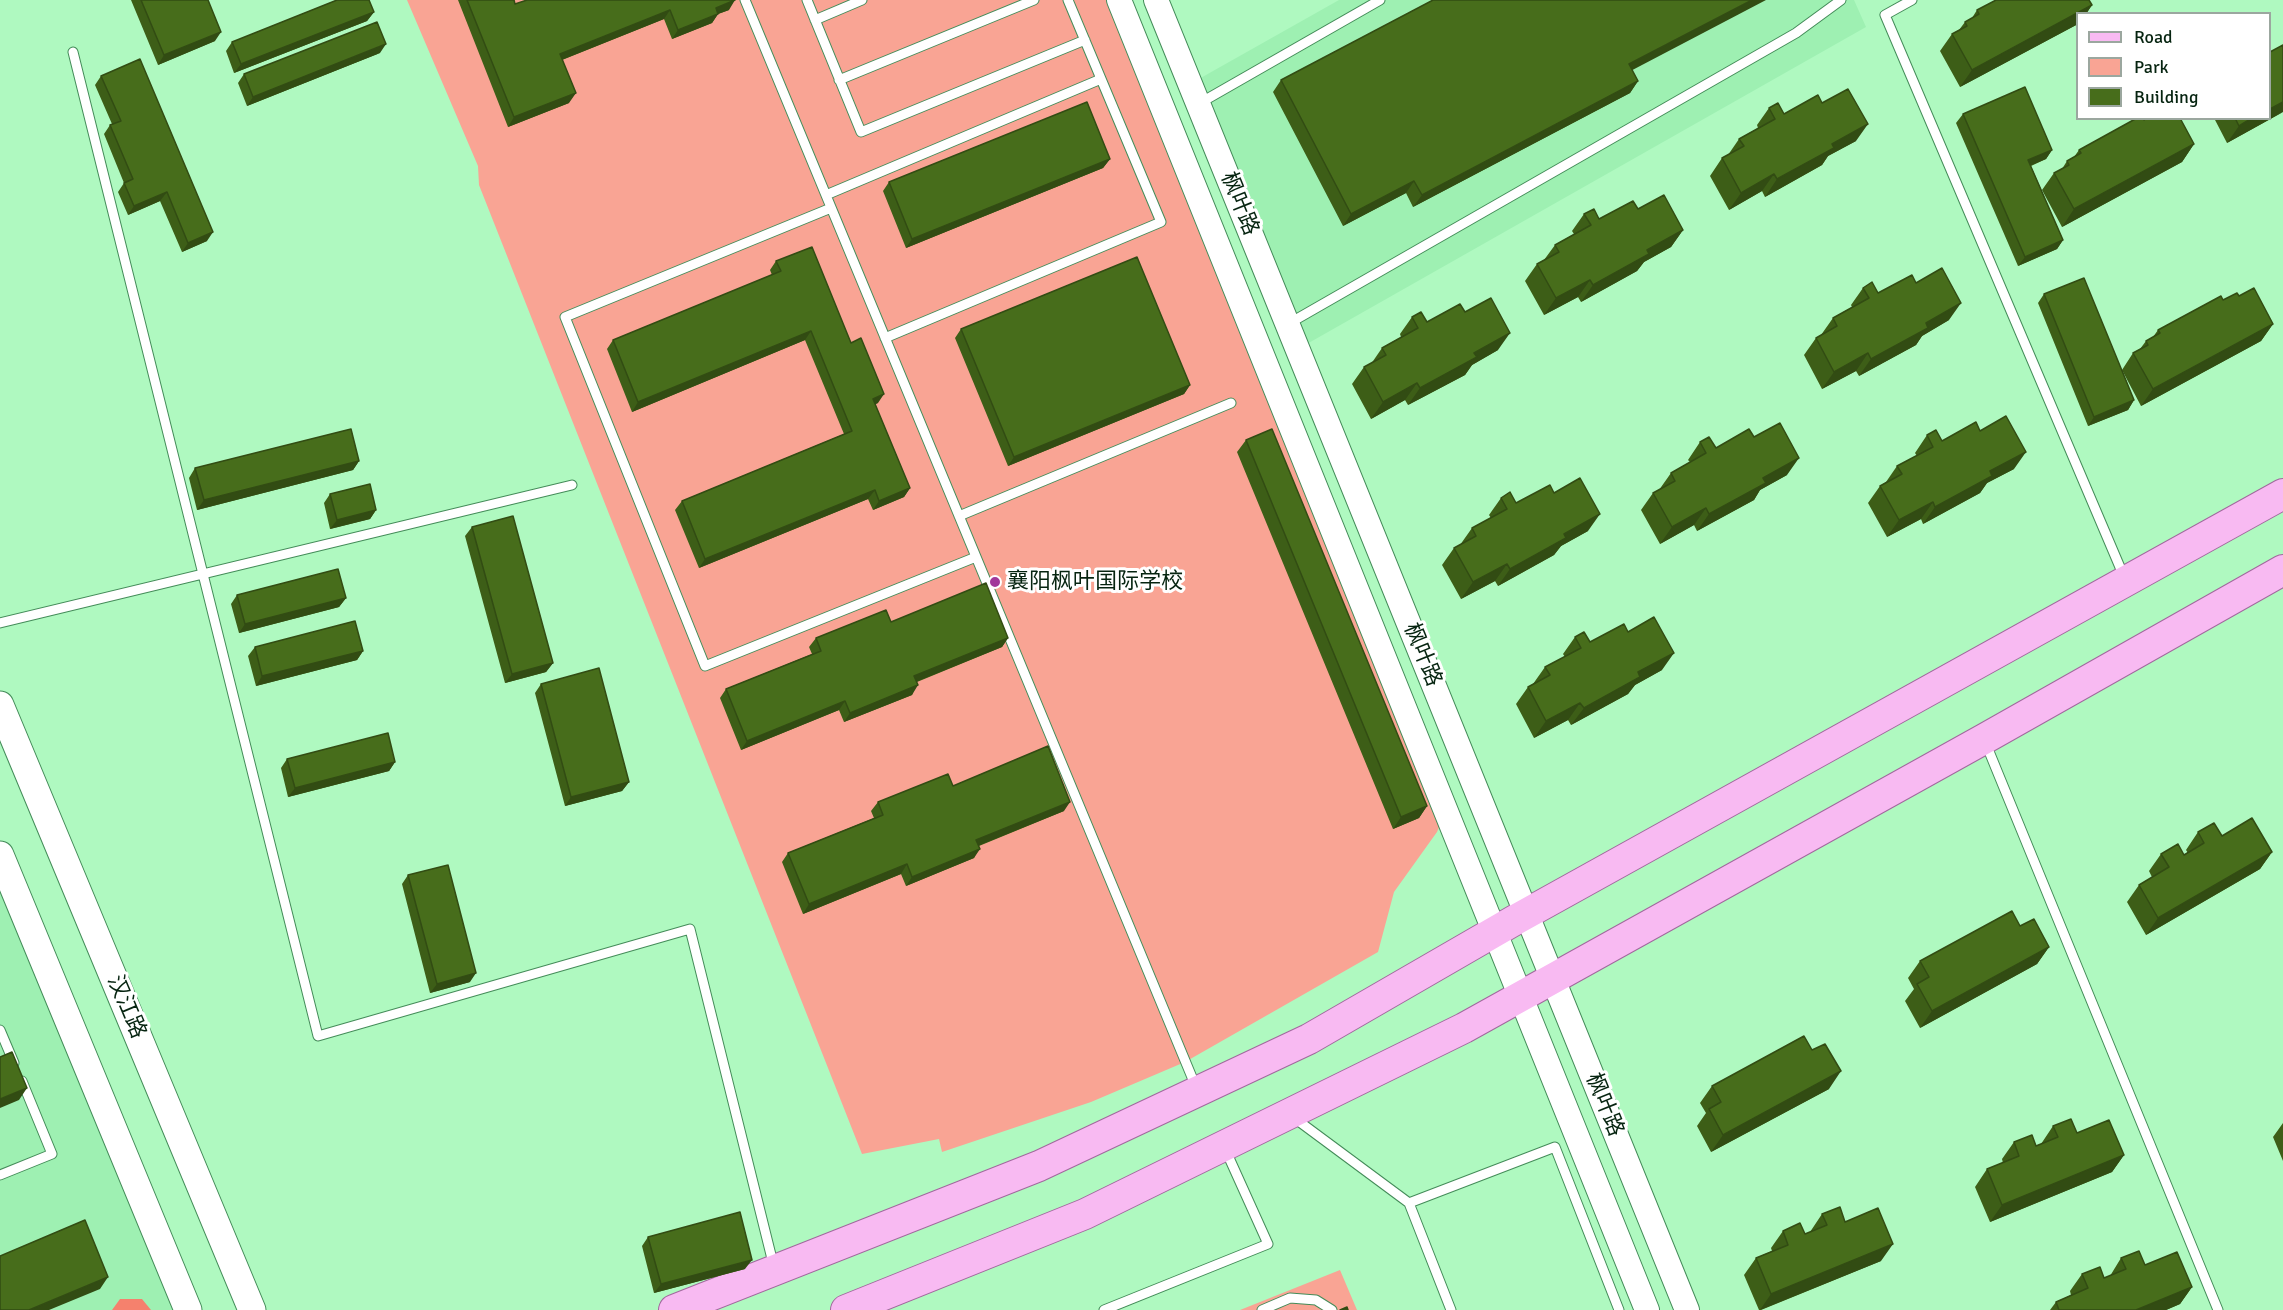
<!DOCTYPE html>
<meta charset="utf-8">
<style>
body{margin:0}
#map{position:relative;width:2283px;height:1310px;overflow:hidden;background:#aff9c0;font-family:Signika,sans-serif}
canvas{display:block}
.legend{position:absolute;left:2076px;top:12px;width:195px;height:108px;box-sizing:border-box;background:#fff;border:2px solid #9ba79f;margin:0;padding:8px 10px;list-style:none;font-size:18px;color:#062410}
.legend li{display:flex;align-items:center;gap:12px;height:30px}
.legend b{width:30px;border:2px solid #9ba79f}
</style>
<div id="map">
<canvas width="2283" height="1310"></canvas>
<ul class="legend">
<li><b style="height:8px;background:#f8baf2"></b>Road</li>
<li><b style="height:16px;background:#f9a494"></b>Park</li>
<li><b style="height:16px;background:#476d1b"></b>Building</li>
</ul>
</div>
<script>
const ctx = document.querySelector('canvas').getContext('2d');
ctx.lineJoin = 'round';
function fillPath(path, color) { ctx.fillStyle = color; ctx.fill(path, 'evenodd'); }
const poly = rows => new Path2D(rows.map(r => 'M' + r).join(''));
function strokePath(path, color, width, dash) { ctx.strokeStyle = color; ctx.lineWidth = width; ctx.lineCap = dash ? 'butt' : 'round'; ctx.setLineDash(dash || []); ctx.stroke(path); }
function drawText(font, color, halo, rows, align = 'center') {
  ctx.font = font + ' Signika,"Noto Sans SC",sans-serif'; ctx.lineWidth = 6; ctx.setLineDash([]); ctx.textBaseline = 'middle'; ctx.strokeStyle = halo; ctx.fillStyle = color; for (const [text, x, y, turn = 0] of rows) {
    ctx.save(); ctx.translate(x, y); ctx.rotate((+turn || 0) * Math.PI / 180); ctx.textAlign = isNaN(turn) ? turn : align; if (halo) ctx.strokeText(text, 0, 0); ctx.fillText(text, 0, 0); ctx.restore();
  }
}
const built = poly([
 [1339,0,1854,0,1866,27,1298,349,1190,84],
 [0,855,178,1310,0,1310]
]);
const green = poly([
 [407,0,1119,0,1446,811,1437,832,1394,892,1378,952,1185,1062,1091,1102,942,1152,939,1139,862,1154,479,185,478,166],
 [1340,1270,1357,1310,1240,1310]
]);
const forest = poly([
 [120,1299,142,1299,151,1310,112,1310]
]);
const service = poly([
 [745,0,1196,1087],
 [807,0,861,132,1085,40],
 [1912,0,1885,15,2125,579],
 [815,20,862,0],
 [73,52,318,1036,690,929,774,1267],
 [839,80,1034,0],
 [1200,103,1380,0],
 [826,195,1101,79],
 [831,208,565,317,705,666,976,557],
 [1288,324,1796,33,1841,0],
 [885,338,1161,222,1068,0],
 [959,516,1231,403],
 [0,623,572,485],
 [1986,744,2218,1310],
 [0,1030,14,1063],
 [1293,1117,1409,1203,1451,1310],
 [0,1175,52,1154,22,1081],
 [1409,1203,1555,1147,1619,1310],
 [1104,1310,1268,1244,1226,1151],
 [1262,1310,1290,1298,1316,1300,1332,1310]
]);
const tertiary = poly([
 [1119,0,1647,1310],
 [1156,0,1687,1310]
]);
const secondary = poly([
 [0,705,252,1310],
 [0,855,188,1310]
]);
const primary = poly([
 [674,1310,1039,1166,1309,1039,1515,920,2283,494],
 [846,1310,1085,1214,1464,1028,1984,739,2283,570]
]);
const wall = poly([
 [131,0,208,0,215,41,158,65],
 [458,0,514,0,515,4,729,10,718,14,712,23,672,39,664,19,562,60,569,103,508,127],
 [2092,5,2086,14,2078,14,2078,24,1960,87,1940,51,1952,34,1959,30,1965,22,1972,18,1977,10],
 [374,12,367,21,234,73,226,51,232,42],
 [380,53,247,106,238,83,244,74],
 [1632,70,1638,81,1630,93,1413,207,1406,193,1343,226,1273,92,1281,80],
 [101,76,207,241,182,252,160,201,128,215,118,192,124,183,104,134,110,125,112,124,95,85],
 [1822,103,1856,141,1828,156,1822,165,1765,197,1762,191,1729,210,1710,176,1722,158,1728,155,1739,139,1758,128,1757,125,1769,108,1784,114],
 [2283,112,2227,143,2214,118,2270,118],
 [1963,114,2052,150,2046,159,2031,166,2063,240,2057,249,2018,266,1956,123],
 [2144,120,2194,144,2182,162,2062,227,2042,190,2054,173,2062,169,2067,161,2074,157,2079,150],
 [1110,159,1103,168,906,248,883,191,889,182],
 [1638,209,1683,230,1671,247,1644,262,1637,271,1581,302,1578,297,1544,315,1525,281,1537,264,1544,260,1555,245,1574,234,1572,231,1584,214,1599,219],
 [776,261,851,343,878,403,875,404,910,488,904,497,873,510,868,499,699,568,675,510,682,501,844,434,805,340,632,412,607,349,613,340,772,275,770,270],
 [1916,283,1949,320,1922,336,1916,345,1859,376,1856,371,1822,389,1804,355,1816,338,1821,335,1833,318,1852,307,1851,305,1863,288,1878,293],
 [2044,294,2122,370,2133,353,2140,349,2146,341,2153,337,2158,330,2223,300,2239,296,2273,324,2261,341,2141,406,2122,370,2134,400,2128,410,2088,426,2038,303],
 [1465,312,1498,350,1472,365,1465,375,1408,405,1405,400,1371,419,1352,384,1364,367,1371,364,1382,348,1401,337,1400,334,1412,317,1427,322],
 [961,329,1190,385,1184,394,1008,466,955,338],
 [1980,431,2014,469,1987,483,1980,493,1923,524,1921,519,1887,537,1868,503,1880,486,1886,482,1897,466,1917,456,1915,453,1927,435,1942,441],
 [1754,437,1787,475,1760,490,1754,500,1697,531,1694,525,1660,544,1641,510,1653,493,1659,490,1671,473,1690,462,1688,460,1700,442,1716,448],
 [1246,440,1427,806,1419,818,1393,829,1237,452],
 [359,461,353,470,197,510,189,478,195,468],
 [1554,493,1588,531,1561,546,1554,555,1498,586,1495,581,1461,599,1442,565,1454,548,1460,545,1472,528,1491,518,1489,515,1501,498,1516,503],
 [330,494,376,510,370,519,330,529,324,503],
 [472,527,553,663,546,672,505,683,465,536],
 [237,595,346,598,339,607,239,633,231,604],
 [891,622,1008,638,1002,647,917,682,912,695,844,722,839,710,741,750,720,698,726,689,812,654,809,647,816,638],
 [1628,632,1662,670,1635,685,1628,694,1571,725,1568,720,1534,738,1516,704,1528,687,1533,684,1545,667,1565,657,1563,654,1575,637,1590,642],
 [255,647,363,651,357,660,256,686,248,656],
 [541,684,629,782,622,791,565,806,535,693],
 [287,759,395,762,389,771,288,797,281,768],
 [953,786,1064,811,979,846,974,858,906,886,901,874,803,914,782,862,788,853,874,818,871,811,878,802],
 [2198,832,2222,836,2272,852,2260,869,2146,935,2127,902,2139,885,2152,877,2149,871,2161,854,2184,855,2188,853,2186,850],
 [408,875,470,982,430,993,402,884],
 [2020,926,2049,947,2037,964,1920,1028,1905,1001,1914,989,1908,978,1920,961],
 [1812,1050,1829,1089,1711,1152,1697,1126,1706,1113,1700,1103,1712,1086],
 [2283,1123,2283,1161,2273,1137],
 [2053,1126,2077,1133,2124,1155,2112,1172,1990,1222,1975,1187,1987,1169,2003,1163,2002,1159,2014,1142,2036,1146,2041,1144],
 [1822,1214,1845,1222,1881,1261,1761,1310,1759,1310,1744,1275,1756,1258,1772,1251,1771,1248,1783,1231,1805,1234,1810,1232],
 [648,1237,745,1269,654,1293,642,1246],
 [2121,1258,2145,1265,2192,1287,2180,1304,2166,1310,2050,1310,2056,1302,2071,1295,2070,1291,2082,1274,2104,1278,2110,1276]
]);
const shadedWall = poly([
 [735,0,729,10,718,14,712,23,672,39,678,30,716,8],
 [1752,0,1766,0,1621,76,1629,64],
 [2092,5,2086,14,2078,14,2078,24,1960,87,1972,70],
 [670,10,664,19,554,63,560,54],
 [374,12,367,21,234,73,241,64],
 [221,32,215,41,158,65,164,55],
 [386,44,380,53,247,106,253,97],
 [1638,81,1630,93,1413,207,1422,195],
 [576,93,569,103,508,127,514,117],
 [2283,102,2283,112,2227,143,2239,126,2252,118,2270,118,2270,109],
 [1868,124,1856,141,1828,156,1822,165,1765,197,1777,179,1832,144],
 [2194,144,2182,162,2062,227,2074,209],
 [2052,150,2046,159,2022,169,2028,160],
 [1110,159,1103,168,906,248,912,239],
 [1774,174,1762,191,1729,210,1741,193],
 [1414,181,1406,193,1343,226,1351,214],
 [167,192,160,201,128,215,134,206],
 [1683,230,1671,247,1644,262,1637,271,1581,302,1593,285,1647,250],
 [213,232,207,241,182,252,188,243],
 [2063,240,2057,249,2018,266,2025,257],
 [1590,280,1578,297,1544,315,1556,298],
 [1961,303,1949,320,1922,336,1916,345,1859,376,1871,359,1926,323],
 [2273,324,2261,341,2141,406,2153,389],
 [811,331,805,340,632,412,638,402],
 [1510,333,1498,350,1472,365,1465,375,1408,405,1420,388,1474,353],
 [1868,353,1856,371,1822,389,1834,372],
 [1417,383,1405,400,1371,419,1383,402],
 [1190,385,1184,394,1008,466,1014,457],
 [884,394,878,403,867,408,873,399],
 [2134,400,2128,410,2088,426,2094,417],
 [2026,452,2014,469,1987,483,1980,493,1923,524,1935,507,1990,471],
 [1799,458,1787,475,1760,490,1754,500,1697,531,1709,514,1763,478],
 [359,461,353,470,197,510,204,500],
 [910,488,904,497,873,510,879,501],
 [875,490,868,499,699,568,705,559],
 [1933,502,1921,519,1887,537,1899,520],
 [1706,508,1694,525,1660,544,1672,527],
 [376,510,370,519,330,529,337,520],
 [1600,514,1588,531,1561,546,1554,555,1498,586,1510,569,1564,534],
 [1507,564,1495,581,1461,599,1473,582],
 [346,598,339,607,239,633,245,624],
 [1008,638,1002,647,908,685,914,676],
 [363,651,357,660,256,686,262,676],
 [1674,653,1662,670,1635,685,1628,694,1571,725,1584,708,1638,672],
 [553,663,546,672,505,683,512,674],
 [918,685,912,695,844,722,850,713],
 [845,701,839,710,741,750,747,741],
 [1580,703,1568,720,1534,738,1546,721],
 [395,762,389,771,288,797,295,788],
 [629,782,622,791,565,806,571,797],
 [1070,802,1064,811,970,849,976,840],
 [1427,806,1419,818,1393,829,1401,817],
 [980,849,974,858,906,886,912,877],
 [2272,852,2260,869,2146,935,2158,918],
 [907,864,901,874,803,914,809,904],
 [2049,947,2037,964,1920,1028,1932,1011],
 [476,973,470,982,430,993,437,984],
 [1841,1071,1829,1089,1711,1152,1723,1135],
 [27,1088,19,1100,0,1108,0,1099],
 [2124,1155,2112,1172,1990,1222,2002,1205],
 [1893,1244,1881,1261,1760,1310,1771,1294],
 [752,1260,745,1269,654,1293,661,1284],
 [108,1277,100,1289,49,1310,29,1310],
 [2192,1287,2180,1304,2166,1310,2136,1310]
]);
const building = poly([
 [141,0,208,0,221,32,164,55,141,0],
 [337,0,369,0,374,12,241,64,232,42,337,0],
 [467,0,514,0,515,4,527,0,735,0,716,8,718,14,678,30,670,10,560,54,576,93,514,117,467,0],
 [1433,0,1752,0,1629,64,1638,81,1422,195,1414,181,1351,214,1281,80,1433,0],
 [1996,0,2089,0,2092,5,1972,70,1952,34,1967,26,1965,22,1979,14,1977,10,1996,0],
 [377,22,386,44,253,97,244,74,377,22],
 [2283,45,2283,102,2270,109,2270,52,2283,45],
 [140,59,213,232,188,243,167,192,134,206,124,183,133,179,110,125,121,121,101,76,140,59],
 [2025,87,2052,150,2028,160,2063,240,2025,257,1963,114,2025,87],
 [1848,89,1868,124,1832,144,1834,148,1777,179,1774,174,1741,193,1722,158,1744,146,1739,139,1775,119,1769,108,1778,103,1784,114,1818,95,1822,103,1848,89],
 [1087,102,1110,159,912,239,889,182,1087,102],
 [2137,118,2143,118,2144,120,2147,118,2180,118,2194,144,2074,209,2054,173,2069,165,2067,161,2081,153,2079,150,2137,118],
 [2235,118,2252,118,2239,126,2235,118],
 [1664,195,1683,230,1647,250,1649,254,1593,285,1590,280,1556,298,1537,264,1559,252,1555,245,1591,225,1584,214,1594,209,1599,219,1633,201,1638,209,1664,195],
 [812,247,851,343,861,338,884,394,873,399,910,488,879,501,875,490,705,559,682,501,852,431,811,331,638,402,613,340,781,271,776,261,812,247],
 [1137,257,1190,385,1014,457,961,329,1137,257],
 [1942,268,1961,303,1926,323,1928,328,1871,359,1868,353,1834,372,1816,338,1837,326,1833,318,1869,298,1863,288,1872,282,1878,293,1912,275,1916,283,1942,268],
 [2084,278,2134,400,2094,417,2044,294,2084,278],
 [2254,288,2273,324,2153,389,2133,353,2148,345,2146,341,2160,333,2158,330,2221,296,2223,300,2237,293,2239,296,2254,288],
 [1491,298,1510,333,1474,353,1477,357,1420,388,1417,383,1383,402,1364,367,1386,355,1382,348,1418,328,1412,317,1421,312,1427,322,1460,304,1465,312,1491,298],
 [2006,416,2026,452,1990,471,1992,476,1935,507,1933,502,1899,520,1880,486,1902,474,1897,466,1933,447,1927,435,1936,430,1942,441,1976,422,1980,431,2006,416],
 [1780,423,1799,458,1763,478,1766,483,1709,514,1706,508,1672,527,1653,493,1675,481,1671,473,1706,453,1700,442,1709,437,1716,448,1749,429,1754,437,1780,423],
 [351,429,359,461,204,500,195,468,351,429],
 [1272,429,1427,806,1401,817,1246,440,1272,429],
 [1580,478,1600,514,1564,534,1566,538,1510,569,1507,564,1473,582,1454,548,1476,536,1472,528,1507,509,1501,498,1510,492,1516,503,1550,485,1554,493,1580,478],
 [370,484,376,510,337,520,330,494,370,484],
 [513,516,553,663,512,674,472,527,513,516],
 [338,569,346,598,245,624,237,595,338,569],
 [986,583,1008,638,914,676,918,685,850,713,845,701,747,741,726,689,821,651,816,638,886,610,891,622,986,583],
 [1654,617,1674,653,1638,672,1640,677,1584,708,1580,703,1546,721,1528,687,1550,675,1545,667,1581,648,1575,637,1584,632,1590,642,1624,624,1628,632,1654,617],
 [355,621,363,651,262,676,255,647,355,621],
 [599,668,629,782,571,797,541,684,599,668],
 [388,733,395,762,295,788,287,759,388,733],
 [1048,746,1070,802,976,840,980,849,912,877,907,864,809,904,788,853,883,815,878,802,948,774,953,786,1048,746],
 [2252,818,2272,852,2158,918,2139,885,2169,867,2161,854,2178,844,2184,855,2204,843,2198,832,2214,823,2222,836,2252,818],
 [448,865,476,973,437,984,408,875,448,865],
 [2012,911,2020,926,2034,919,2049,947,1932,1011,1917,984,1929,977,1920,961,2012,911],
 [1804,1036,1812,1050,1825,1044,1841,1071,1723,1135,1709,1109,1721,1102,1712,1086,1804,1036],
 [12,1052,27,1088,0,1099,0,1057,12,1052],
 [2071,1119,2077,1133,2109,1120,2124,1155,2002,1205,1987,1169,2019,1156,2014,1142,2032,1135,2036,1146,2058,1137,2053,1126,2071,1119],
 [1840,1207,1845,1222,1878,1208,1893,1244,1771,1294,1756,1258,1788,1245,1783,1231,1800,1223,1805,1234,1827,1225,1822,1214,1840,1207],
 [740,1212,752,1260,661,1284,648,1237,740,1212],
 [85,1220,108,1277,29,1310,0,1310,0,1256,85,1220],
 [2139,1251,2145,1265,2177,1252,2192,1287,2136,1310,2059,1310,2056,1302,2088,1288,2082,1274,2100,1267,2104,1278,2126,1269,2121,1258,2139,1251],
 [1347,1307,1348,1310,1340,1310,1347,1307]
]);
const markers = [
 [995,582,6,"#a13799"]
];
const streetNames = [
 ["枫叶路",1239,204,68],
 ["枫叶路",1422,655,68],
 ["汉江路",126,1007,67],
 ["枫叶路",1604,1105,68]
];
const poiNames = [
 ["襄阳枫叶国际学校",1007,582]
];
fillPath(built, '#9ef0b2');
fillPath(green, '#f9a494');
fillPath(forest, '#f5816d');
strokePath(service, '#448c59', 11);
strokePath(tertiary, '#448c59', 26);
strokePath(secondary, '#448c59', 29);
strokePath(primary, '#a1689d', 32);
strokePath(service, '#fff', 9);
strokePath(tertiary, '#fff', 24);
strokePath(secondary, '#fff', 27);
strokePath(primary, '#f8baf2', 30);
fillPath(wall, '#3d5e17');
fillPath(shadedWall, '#324c13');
fillPath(building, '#476d1b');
strokePath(building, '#324c13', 1.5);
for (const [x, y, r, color] of markers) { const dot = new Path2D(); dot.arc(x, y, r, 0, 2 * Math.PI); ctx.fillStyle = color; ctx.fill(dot); strokePath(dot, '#fff', 2); }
drawText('22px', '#062410', '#fff', streetNames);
drawText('22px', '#062410', '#fff', poiNames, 'left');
</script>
